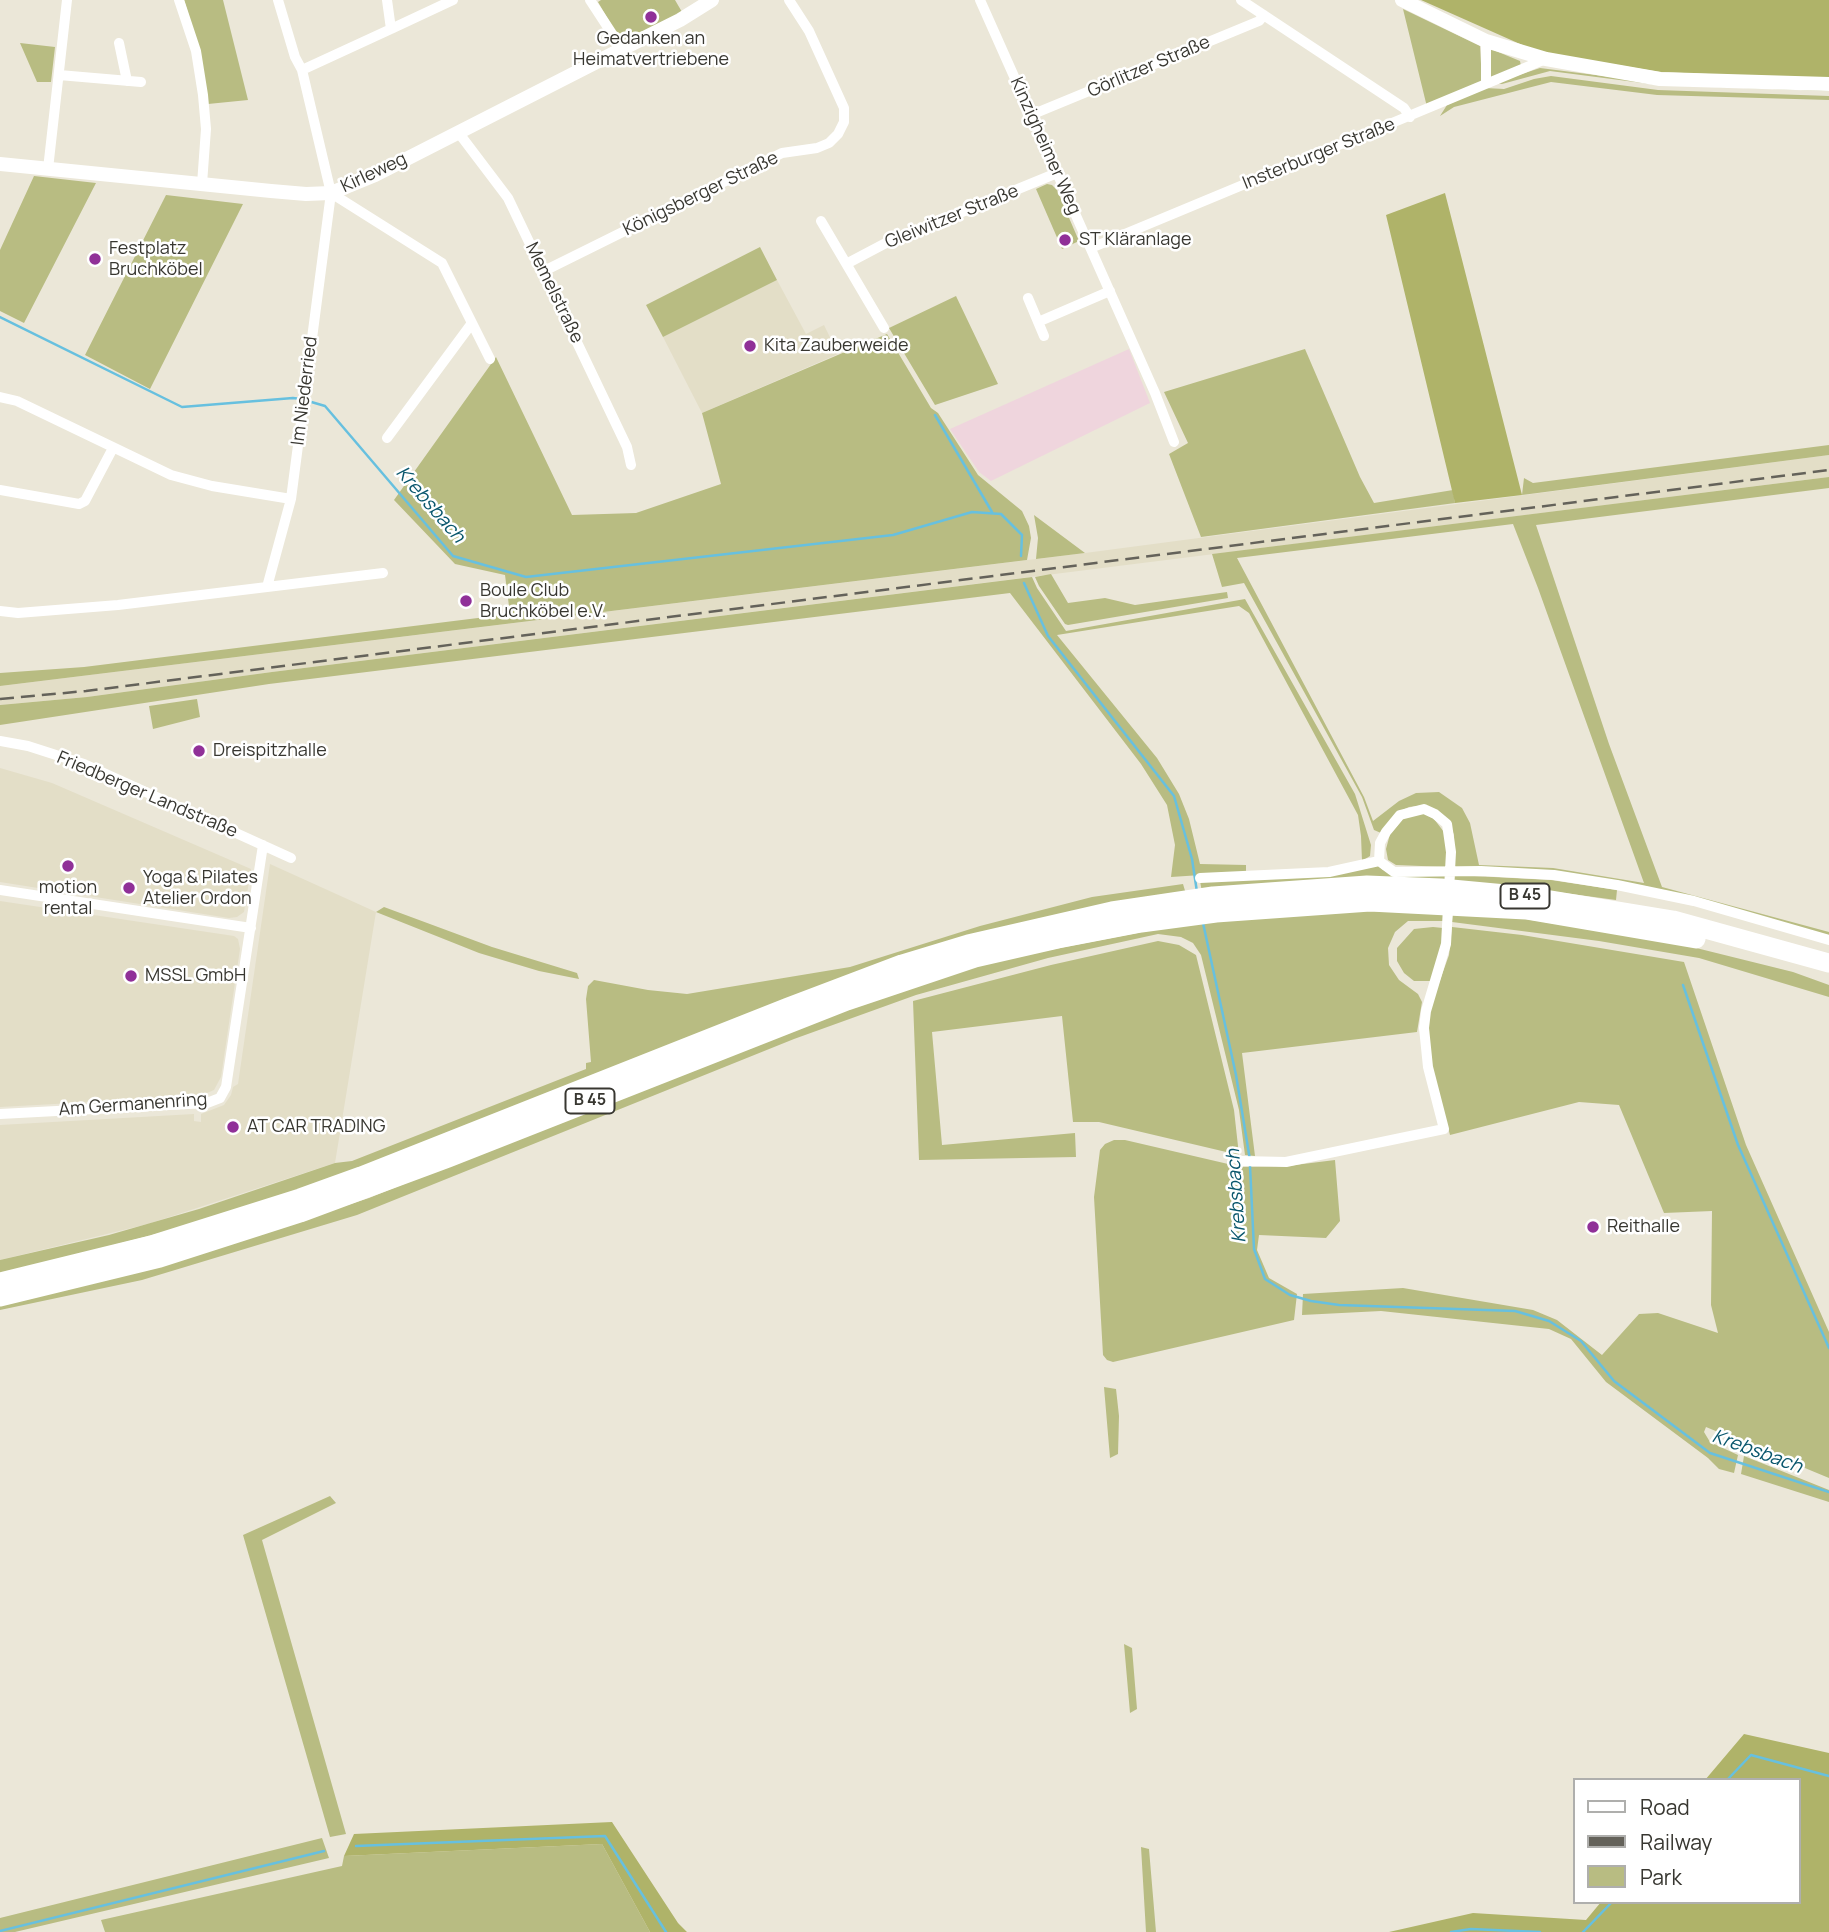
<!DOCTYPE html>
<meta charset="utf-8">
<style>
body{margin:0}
#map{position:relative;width:1829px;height:1932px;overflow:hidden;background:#ebe7d8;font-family:Manrope,sans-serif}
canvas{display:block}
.legend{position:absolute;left:1573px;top:1778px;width:228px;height:126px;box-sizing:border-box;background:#fff;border:2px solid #afafad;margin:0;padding:9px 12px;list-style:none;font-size:21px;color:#383731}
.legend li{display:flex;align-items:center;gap:14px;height:35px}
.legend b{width:35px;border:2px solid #afafad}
</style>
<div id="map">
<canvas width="1829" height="1932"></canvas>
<ul class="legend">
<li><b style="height:9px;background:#fff"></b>Road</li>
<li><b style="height:9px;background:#64625a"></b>Railway</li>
<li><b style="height:19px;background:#b8bc82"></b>Park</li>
</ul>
</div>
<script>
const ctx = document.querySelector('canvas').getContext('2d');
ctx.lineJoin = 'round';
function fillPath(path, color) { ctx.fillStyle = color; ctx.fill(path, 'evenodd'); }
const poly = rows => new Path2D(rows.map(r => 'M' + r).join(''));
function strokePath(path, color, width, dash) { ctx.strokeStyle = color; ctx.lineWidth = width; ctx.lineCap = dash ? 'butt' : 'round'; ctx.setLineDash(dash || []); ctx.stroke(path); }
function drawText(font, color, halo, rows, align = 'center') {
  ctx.font = font + ' Manrope,sans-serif'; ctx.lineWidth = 5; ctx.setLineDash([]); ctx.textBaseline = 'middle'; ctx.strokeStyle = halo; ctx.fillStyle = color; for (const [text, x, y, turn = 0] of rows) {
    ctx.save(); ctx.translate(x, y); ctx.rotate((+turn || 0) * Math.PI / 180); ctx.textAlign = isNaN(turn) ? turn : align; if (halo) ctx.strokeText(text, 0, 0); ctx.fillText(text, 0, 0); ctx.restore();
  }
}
const built = poly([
 [777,280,806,334,824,325,838,354,702,413,663,337],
 [1829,455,1829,477,272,672,87,697,0,705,0,686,1085,553],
 [0,768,52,783,251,869,244,912,237,917,229,918,0,882],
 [270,864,376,912,335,1163,148,1224,0,1260,0,1125,194,1114,194,1121,201,1122,201,1114,224,1105,231,1095,233,1087,238,1084],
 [0,901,234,936,238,939,240,949,221,1077,214,1090,200,1096,0,1107]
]);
const industrial = poly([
 [1129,349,1150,403,991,481,979,472,950,429]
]);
const green = poly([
 [184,0,223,0,248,100,208,104,200,52],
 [601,0,675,0,682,12,622,43,598,2],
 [1403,9,1480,46,1482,82,1427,107],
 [20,43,55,47,51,82,37,82],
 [1491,49,1520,61,1521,66,1490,78],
 [1540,68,1659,83,1829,88,1829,91,1658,85,1550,71,1502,84,1495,83],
 [1551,76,1658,90,1829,96,1829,100,1657,95,1551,82,1454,107,1440,116,1447,105,1485,88,1504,89,1534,79],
 [34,176,96,183,24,323,0,311,0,250],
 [1047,184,1052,185,1057,190,1079,241,1062,249,1036,189],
 [166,195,243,204,150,389,85,355],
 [760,247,777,280,663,337,646,305],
 [956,296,998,384,935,405,889,328],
 [887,334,931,408,938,413,978,475,1022,511,1029,526,1031,538,1027,560,0,686,0,673,84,667,510,614,505,575,455,564,394,500,496,357,572,515,636,513,721,484,702,413],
 [1305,349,1360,477,1374,503,1453,490,1455,503,1201,537,1169,454,1188,443,1164,392],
 [1829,445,1829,455,1522,495,1524,478,1533,483],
 [1829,477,1829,488,1536,525,1609,744,1662,887,1829,932,1829,936,1645,886,1455,868,1454,835,1449,822,1426,805,1409,807,1398,812,1381,833,1374,830,1362,797,1244,583,1222,587,1212,554],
 [1513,524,1538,588,1644,883,1553,868,1479,865,1470,823,1462,808,1439,792,1416,793,1399,801,1373,821,1364,797,1237,558],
 [1034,515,1085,553,1036,559,1038,538],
 [1051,574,1068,603,1105,598,1135,605,1227,592,1228,598,1068,625,1065,624,1039,586,1035,577],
 [1032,577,1037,588,1066,631,1245,599,1355,794,1371,845,1370,856,1362,861,1361,836,1358,815,1249,613,1239,606,1057,635,1157,758,1179,794,1189,819,1200,864,1246,865,1246,872,1171,877,1175,845,1167,805,1141,764,1010,593,269,684,0,725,0,705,87,697,272,672],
 [197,699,200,717,153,729,149,706],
 [1423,813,1434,819,1444,832,1447,842,1446,867,1396,865,1388,860,1386,849,1390,834,1404,818],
 [1377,864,1383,870,1446,874,1445,882,1202,892,1200,881],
 [1455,875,1551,880,1617,890,1616,900,1527,888,1454,881],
 [1183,884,1186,894,198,1223,0,1275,0,1260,109,1235,199,1209,335,1163,352,1161,586,1069,586,1063,591,1062,586,999,588,986,594,980,648,990,687,994,850,967,980,926,1092,897],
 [384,907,492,947,577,973,579,979,539,971,479,953,376,912],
 [1355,911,1444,912,1443,921,1408,921,1395,932,1388,948,1389,965,1399,980,1418,994,1422,1002,1417,1032,1242,1053,1255,1156,1245,1155,1239,1110,1201,955,1193,943,1181,937,1158,934,1048,958,916,995,794,1039,357,1215,142,1280,0,1310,0,1303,267,1231,369,1198,794,1026,977,964,1184,924],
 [1453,911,1493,914,1672,942,1793,972,1829,985,1829,997,1699,958,1599,941,1452,922],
 [1433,927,1443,928,1442,944,1431,981,1414,981,1404,973,1397,961,1397,948,1414,929],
 [1452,927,1522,935,1684,962,1746,1145,1829,1332,1829,1478,1706,1427,1704,1432,1710,1442,1738,1455,1734,1473,1719,1469,1708,1458,1606,1382,1571,1339,1549,1329,1381,1311,1302,1315,1303,1294,1403,1288,1533,1310,1557,1320,1602,1355,1639,1314,1658,1313,1718,1333,1711,1305,1712,1211,1664,1213,1619,1105,1579,1102,1450,1135,1426,1045,1429,1011,1449,955],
 [1158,941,1179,945,1196,955,1234,1110,1239,1155,1099,1122,1073,1122,1062,1016,932,1032,942,1145,1075,1133,1076,1157,919,1160,913,1001,1051,965],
 [1114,1140,1125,1140,1241,1167,1287,1166,1335,1160,1340,1221,1326,1238,1259,1235,1257,1250,1269,1278,1297,1294,1294,1320,1113,1362,1107,1360,1103,1355,1094,1197,1100,1150,1105,1144],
 [1104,1387,1116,1389,1119,1416,1118,1454,1110,1458],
 [1744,1456,1829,1490,1829,1502,1741,1474],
 [330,1496,336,1503,262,1540,346,1834,330,1837,243,1535],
 [1124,1644,1132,1648,1137,1709,1130,1713],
 [322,1838,329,1858,15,1932,0,1932,0,1918],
 [602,1844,650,1932,105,1932,101,1920,342,1866,344,1856],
 [1141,1847,1149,1849,1156,1932,1146,1932]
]);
const forest = poly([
 [1421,0,1829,0,1829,79,1660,72,1538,52],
 [1445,193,1522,495,1455,503,1386,215],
 [1744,1734,1829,1753,1829,1932,1389,1932,1473,1913,1586,1920,1601,1902,1799,1902,1799,1780,1705,1780],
 [612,1822,678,1923,687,1932,650,1932,602,1844,344,1856,354,1834]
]);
const stream = poly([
 [0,317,182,407,293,398,301,399],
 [308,401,325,406,453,556,526,577,893,535,972,512,1001,514,1022,535,1021,556],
 [935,415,992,512],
 [1024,583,1048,636,1174,796,1192,859,1197,892],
 [1203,923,1236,1075,1250,1160],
 [1683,985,1738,1145,1829,1348],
 [1250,1166,1254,1249,1265,1279,1290,1295,1311,1301,1339,1305,1515,1311,1549,1321,1581,1341,1614,1381,1710,1453,1829,1492],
 [1727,1780,1751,1755,1829,1776],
 [356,1846,605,1836,666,1932],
 [0,1931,324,1851],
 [1451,1932,1471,1929,1540,1932],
 [1583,1932,1612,1902]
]);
const minor = poly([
 [179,0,196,51,203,95,206,129,202,184],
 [590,0,622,49],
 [980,0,1155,393,1174,442],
 [1241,0,1404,108,1410,117],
 [391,29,453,0],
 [119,43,127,81],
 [302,70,391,29,387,0],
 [59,75,141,82],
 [1486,83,1486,41],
 [1031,115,1259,21,1264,15],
 [458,132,508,198,627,447,631,465],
 [48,169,67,0],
 [331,193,442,263,490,359],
 [821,221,884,328],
 [1091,248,1546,59],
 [848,263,884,244,1057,173],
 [544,271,782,153,817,148,829,143,838,134,844,122,844,108,809,31,789,0],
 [1028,298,1044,336],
 [1038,322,1110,291],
 [0,397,17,401,171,475,212,486,291,499],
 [387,438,472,323],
 [0,490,79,504,85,501,113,448],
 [267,587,291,499,331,193,302,70,295,57,278,0],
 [0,611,18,613,118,605,383,573],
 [0,741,28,746,84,764,291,858],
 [1379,861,1394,872,1481,871,1554,875,1617,885,1694,901,1829,940],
 [1200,878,1329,872,1379,861],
 [0,890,251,928],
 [0,1114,207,1103,220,1098,226,1087,263,845],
 [1241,1161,1286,1162,1444,1129,1428,1067,1424,1028,1426,1011,1446,944,1451,852,1447,824,1435,814,1424,809,1400,815,1386,832,1380,843,1379,861]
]);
const tertiary = poly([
 [1402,0,1486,41,1546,59,1660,79,1829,84],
 [0,164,271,191,306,194,331,193,375,175,622,49,680,20,712,0]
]);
const trunk = poly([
 [0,1282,151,1245,300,1198,361,1176,788,1007,902,964,968,944,1112,911,1213,896,1367,885,1441,888,1527,896,1673,920,1829,963],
 [0,1297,160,1258,300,1213,448,1158,847,1001,975,958,1058,939,1141,923,1216,913,1370,902,1526,910,1696,939]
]);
const rail = poly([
 [0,699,86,691,1829,470]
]);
const markers = [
 [651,17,7,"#903098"],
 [1065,240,7,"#903098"],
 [95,259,7,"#903098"],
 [750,346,7,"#903098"],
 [466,601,7,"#903098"],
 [199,751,7,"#903098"],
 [68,866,7,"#903098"],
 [129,888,7,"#903098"],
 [131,976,7,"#903098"],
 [233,1127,7,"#903098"],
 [1593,1227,7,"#903098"]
];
const shields = [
 [1525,896,49],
 [590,1101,49]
];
const shieldNames = [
 ["B 45",1525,896],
 ["B 45",590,1101]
];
const poiNames = [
 ["Gedanken an",651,39,"center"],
 ["Heimatvertriebene",651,60,"center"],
 ["ST Kläranlage",1079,240],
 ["Festplatz",109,249],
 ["Bruchköbel",109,270],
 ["Kita Zauberweide",764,346],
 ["Boule Club",480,591],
 ["Bruchköbel e.V.",480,612],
 ["Dreispitzhalle",213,751],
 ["Yoga & Pilates",143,878],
 ["Atelier Ordon",143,899],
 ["motion",68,888,"center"],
 ["rental",68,909,"center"],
 ["MSSL GmbH",145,976],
 ["AT CAR TRADING",247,1127],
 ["Reithalle",1607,1227]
];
const streetNames = [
 ["Görlitzer Straße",1149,67,-23],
 ["Kinzigheimer Weg",1045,146,66],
 ["Insterburger Straße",1319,154,-22],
 ["Kirleweg",374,173,-25],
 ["Königsberger Straße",701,194,-26],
 ["Gleiwitzer Straße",952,217,-22],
 ["Memelstraße",554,293,64],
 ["Im Niederried",305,391,-83],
 ["Friedberger Landstraße",147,795,23],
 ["Am Germanenring",133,1105,-4]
];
const waterNames = [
 ["Krebsbach",430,505,49],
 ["Krebsbach",1237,1196,-94],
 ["Krebsbach",1757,1452,20]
];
fillPath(built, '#e3dec7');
fillPath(industrial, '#efd5dd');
fillPath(green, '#b8bc82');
fillPath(forest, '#afb369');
strokePath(stream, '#67c0df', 2.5);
strokePath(minor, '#fff', 10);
strokePath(tertiary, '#fff', 14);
strokePath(trunk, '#fff', 19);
strokePath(rail, '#64625a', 2.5, [14, 7]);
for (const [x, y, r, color] of markers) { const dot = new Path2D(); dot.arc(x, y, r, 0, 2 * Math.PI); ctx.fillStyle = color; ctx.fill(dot); strokePath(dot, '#fff', 2.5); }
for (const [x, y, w] of shields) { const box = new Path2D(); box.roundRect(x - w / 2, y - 12.5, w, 25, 5); ctx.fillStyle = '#fff'; ctx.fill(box); strokePath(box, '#383731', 2); }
drawText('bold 16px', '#383731', null, shieldNames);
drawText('18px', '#383731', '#fff', poiNames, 'left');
drawText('18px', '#383731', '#fff', streetNames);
drawText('italic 19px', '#0a576d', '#fff', waterNames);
</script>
